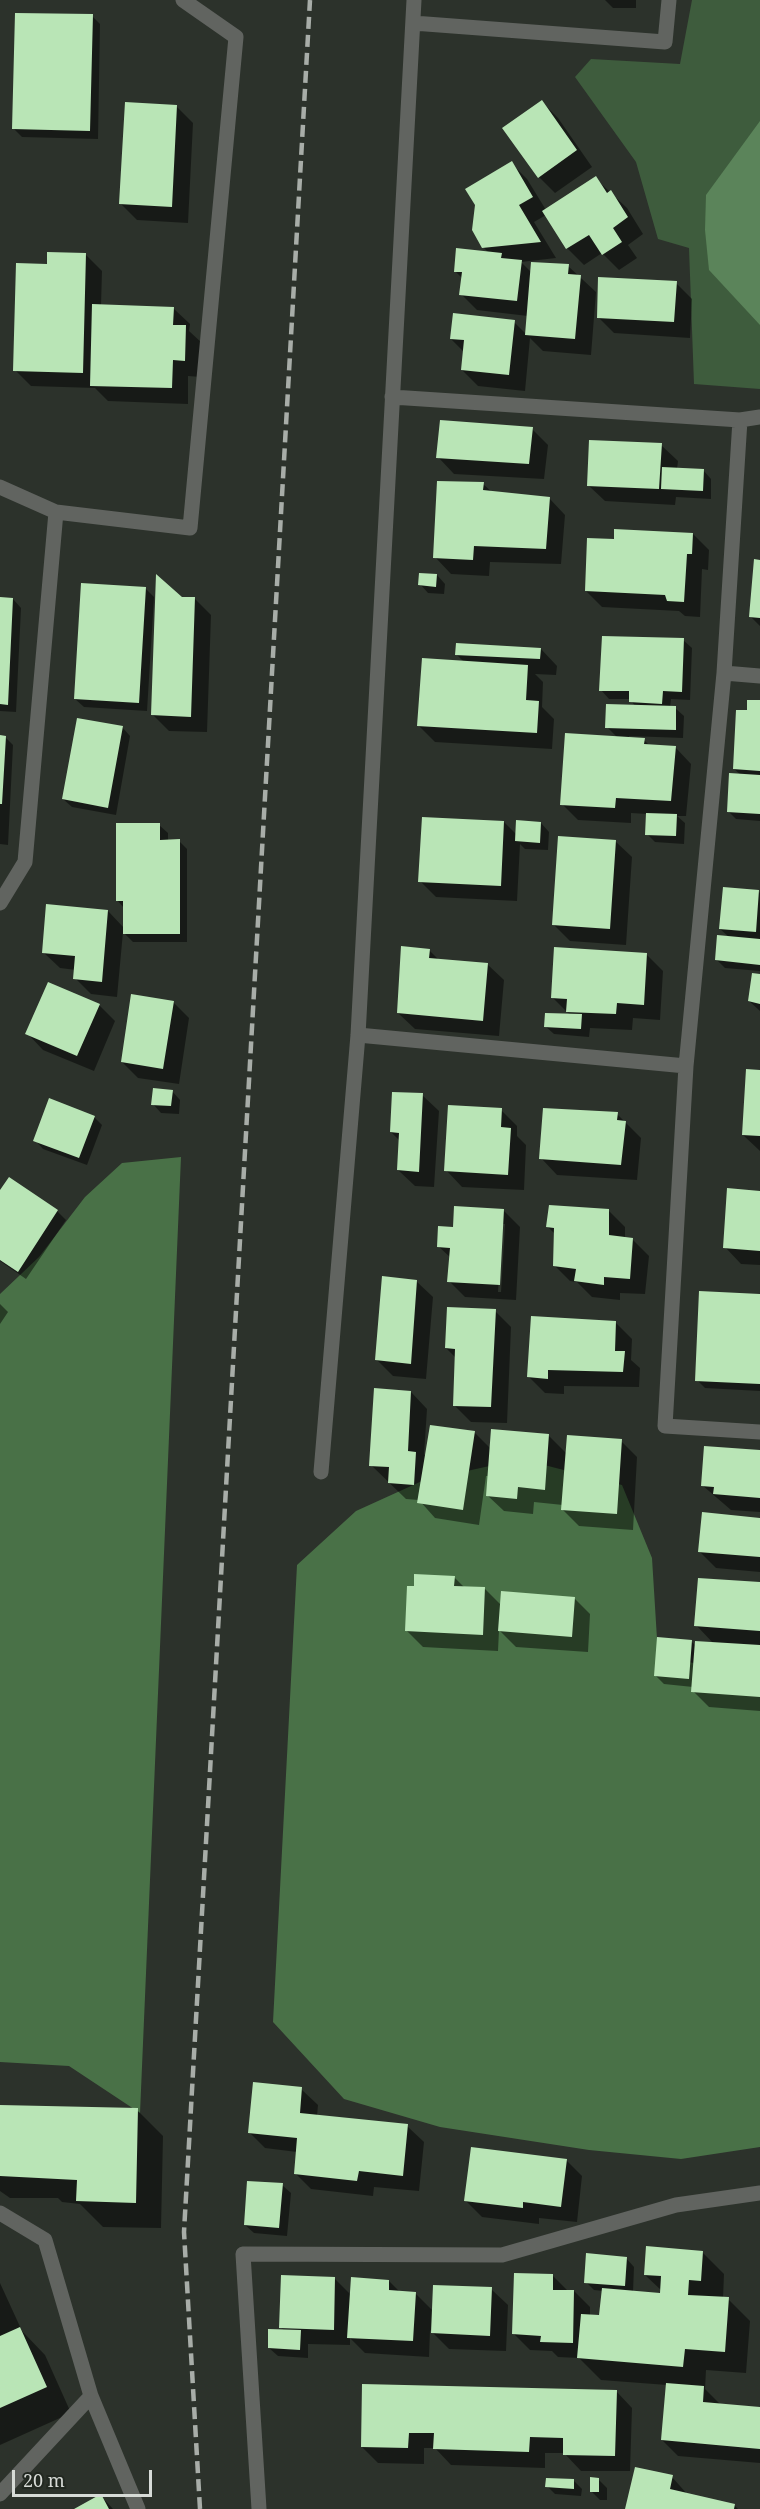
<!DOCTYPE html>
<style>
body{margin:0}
#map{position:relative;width:760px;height:2509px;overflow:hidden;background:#2c322b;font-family:"Noto Serif",serif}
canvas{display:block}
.scale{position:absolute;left:12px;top:2470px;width:140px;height:27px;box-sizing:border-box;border:3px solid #d7dbd7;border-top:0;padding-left:8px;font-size:18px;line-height:21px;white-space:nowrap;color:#d7dbd7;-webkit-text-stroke:4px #222821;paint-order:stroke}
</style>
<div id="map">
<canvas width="760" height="2509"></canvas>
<div class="scale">20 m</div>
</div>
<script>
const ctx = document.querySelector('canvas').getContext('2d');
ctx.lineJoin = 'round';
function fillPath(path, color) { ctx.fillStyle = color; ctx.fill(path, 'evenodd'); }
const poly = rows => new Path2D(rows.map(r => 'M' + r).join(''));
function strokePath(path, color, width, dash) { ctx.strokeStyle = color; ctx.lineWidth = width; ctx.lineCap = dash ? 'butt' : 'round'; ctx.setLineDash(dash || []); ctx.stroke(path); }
const green = poly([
 [692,0,760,0,760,389,694,384,689,248,658,239,636,162,575,77,591,59,680,64]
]);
const forest = poly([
 [181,1157,140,2113,69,2066,0,2062,0,1294,39,1257,85,1197,122,1163],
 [521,1459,622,1485,652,1558,658,1655,760,1678,760,2147,681,2159,589,2150,440,2127,344,2099,273,2022,297,1565,356,1511,422,1481]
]);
const water = poly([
 [760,121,760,325,709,270,705,230,706,195]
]);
const shadow = poly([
 [605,0,636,0,636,8,613,8],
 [92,16,100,24,98,139,22,137,14,129],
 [542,102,558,118,592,167,555,193,539,177],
 [176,106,193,123,188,223,137,220,121,204],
 [511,163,527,179,546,210,595,178,627,208,643,234,628,245,637,258,619,270,602,253,584,265,568,249,546,215,534,222,556,258,521,262,532,273,568,266,596,292,591,355,543,351,530,338,525,391,478,386,462,370,464,352,451,339,514,322,527,335,528,316,477,310,461,294,462,278,455,271,489,253,483,247],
 [86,255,102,271,101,306,173,308,190,324,189,331,202,343,201,377,188,376,188,404,108,401,95,388,31,386,15,370,49,265],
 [676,283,692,299,690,338,614,333,598,317],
 [532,429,548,445,544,479,454,474,438,457],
 [661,445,678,461,677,469,703,470,711,479,711,499,676,497,675,505,605,501,588,485],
 [483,484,492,492,549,498,565,515,561,564,490,562,489,576,451,574,435,557],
 [693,534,709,550,708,570,702,569,700,617,685,616,679,611,602,607,586,591,616,540],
 [760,561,760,626,751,617],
 [437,575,445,584,444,594,428,593,420,584],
 [145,588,154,597,147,711,84,707,75,699],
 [0,599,13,599,21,608,16,712,0,711],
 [182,599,195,599,211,615,207,732,169,731,153,715],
 [683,640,692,648,690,700,671,699,670,708,675,708,684,716,683,738,629,736,629,739,644,740,650,746,675,747,691,764,686,816,677,816,685,823,684,844,655,842,647,834,647,814,631,813,631,823,578,820,562,804,618,738,607,727,635,706,630,699,609,699,601,690],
 [541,649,557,666,556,675,535,674,543,682,542,707,554,719,552,749,435,742,419,726,464,662,456,654],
 [760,702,760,821,736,819,728,811,741,775,734,769,748,711],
 [122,727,130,736,116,815,72,807,63,799],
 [0,737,5,737,13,745,8,845,0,844],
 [504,822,517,835,541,823,549,832,548,850,525,849,520,844,517,901,436,897,420,881],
 [159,825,168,833,168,841,179,841,187,849,187,942,133,942,123,932,117,997,91,994,75,978,76,970,60,968,43,952,108,911,124,928,124,908,117,900],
 [615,841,632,857,626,945,570,941,554,925],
 [758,891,760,893,760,971,725,968,716,959,729,937,720,929],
 [429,950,439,960,487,964,504,980,499,1036,415,1029,398,1013],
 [646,954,663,971,660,1020,633,1018,632,1030,590,1028,589,1037,554,1034,545,1026,570,1015,553,998],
 [760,975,760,1011,749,1001],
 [173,1002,189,1018,179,1084,138,1078,122,1062],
 [99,1005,115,1021,94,1071,43,1050,27,1033],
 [760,1072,760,1151,743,1135],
 [172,1091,180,1100,179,1114,161,1113,153,1104],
 [422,1095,439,1111,434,1187,415,1186,398,1170,400,1141,391,1132],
 [501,1110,517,1126,517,1136,526,1145,524,1190,462,1187,446,1170],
 [617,1114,641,1138,637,1180,557,1175,541,1158],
 [94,1117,102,1125,87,1165,43,1149,35,1140],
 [9,1179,57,1211,66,1220,26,1279,0,1261,0,1193],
 [760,1192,760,1265,741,1264,725,1247],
 [608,1210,625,1227,625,1238,632,1239,649,1256,645,1294,620,1293,620,1300,592,1297,577,1282,570,1281,554,1265,555,1234,548,1227],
 [504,1211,520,1227,516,1300,465,1297,449,1281,451,1258,438,1246,454,1228],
 [502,1224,505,1224,501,1292,498,1292],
 [416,1281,433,1297,426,1379,393,1376,377,1360],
 [760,1295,760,1391,705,1388,697,1380],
 [0,1304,8,1312,0,1324],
 [495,1311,511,1327,507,1423,471,1422,455,1406,456,1358,446,1348],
 [616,1323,632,1339,631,1360,640,1368,639,1387,564,1386,564,1394,545,1393,529,1377],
 [411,1392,427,1409,424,1455,475,1433,491,1449,548,1435,567,1454,621,1441,637,1457,633,1530,579,1526,563,1510,563,1505,534,1502,533,1514,504,1511,487,1495,489,1476,486,1476,479,1525,435,1518,419,1500,406,1499,371,1465],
 [760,1452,760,1512,731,1510,702,1485],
 [760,1519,760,1572,716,1568,700,1552],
 [454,1577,465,1588,485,1589,501,1605,574,1598,590,1614,588,1652,516,1647,499,1630,498,1651,423,1647,407,1631],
 [760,1584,760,1711,709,1707,693,1691,693,1687,664,1684,655,1675,691,1641,696,1646,714,1644,696,1625],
 [301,2089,318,2105,317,2116,407,2126,424,2142,419,2191,374,2187,373,2196,311,2189,295,2173,297,2152,265,2148,249,2132],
 [0,2106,137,2110,163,2136,161,2228,103,2227,80,2204,62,2202,58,2198,10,2198,0,2191],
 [566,2160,582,2176,577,2222,539,2218,539,2224,482,2217,466,2201],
 [282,2185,291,2193,287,2236,254,2233,245,2225],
 [702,2252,724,2274,723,2299,728,2299,750,2321,746,2373,706,2370,705,2389,720,2404,760,2408,760,2463,678,2456,662,2440,667,2385,601,2380,579,2358,558,2357,552,2351,530,2350,514,2334,553,2276,568,2291,574,2291,590,2307,590,2316,601,2316,603,2291,594,2290,586,2282,626,2258,634,2267,633,2292,661,2294,662,2291,645,2275],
 [334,2278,351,2295,389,2281,400,2292,415,2293,434,2312,491,2289,508,2305,506,2351,449,2349,430,2330,429,2357,365,2353,350,2338,350,2345,308,2344,308,2358,278,2356,269,2348,285,2331,281,2328],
 [0,2283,22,2331,45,2355,71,2413,0,2445],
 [363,2385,616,2391,632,2408,630,2471,581,2471,564,2453,545,2453,545,2468,451,2465,435,2448,424,2448,424,2464,378,2463,362,2447],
 [672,2477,688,2495,734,2505,738,2509,627,2509],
 [598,2479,607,2488,607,2500,600,2500,592,2492],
 [574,2481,582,2489,581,2496,555,2494,547,2486],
 [101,2496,113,2509,77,2509]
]);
const building = poly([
 [15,13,93,14,90,131,12,129],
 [542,100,577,150,538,178,502,128],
 [125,102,177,105,172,207,119,204],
 [512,161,533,197,519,205,541,242,482,248,472,230,475,205,465,189],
 [596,176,607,193,611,190,628,217,613,228,622,242,602,255,589,235,566,249,542,211],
 [456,248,502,253,501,258,522,260,517,301,459,295,462,272,454,272],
 [47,252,86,253,83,373,13,371,16,263,47,264],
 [531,262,569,264,568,274,581,275,575,339,525,335],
 [598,277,677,281,674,322,597,318],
 [92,304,174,307,173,325,186,325,185,361,173,360,172,388,90,386],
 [453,313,515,320,509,375,461,370,464,340,450,339],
 [440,420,533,427,529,464,436,458],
 [589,440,662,443,659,489,587,486],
 [662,467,704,469,703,491,661,489],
 [437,481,484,482,483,490,550,497,546,549,474,546,473,560,433,558],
 [614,529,693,533,692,554,687,554,684,602,667,601,665,595,585,591,587,538,614,539],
 [754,559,760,560,760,618,749,617],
 [419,573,437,574,436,587,418,585],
 [156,574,182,597,195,597,191,717,151,715],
 [81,583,146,587,139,703,74,699],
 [0,597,13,598,8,705,0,704],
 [602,636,684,638,682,692,663,691,662,704,629,702,629,691,599,691],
 [456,643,541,648,540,659,455,655],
 [422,658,528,665,526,700,539,701,537,733,417,726],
 [747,700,760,700,760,771,733,769,736,710,747,710],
 [606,704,676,706,676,730,605,728],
 [77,718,123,726,108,808,62,799],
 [565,733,645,738,644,744,676,746,671,801,616,798,615,808,560,805],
 [0,735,6,736,2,804,0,804],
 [729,773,760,775,760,814,727,812],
 [646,813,677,814,676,836,645,835],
 [422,817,504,821,501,886,418,882],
 [516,820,541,822,540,843,515,841],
 [116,823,160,823,160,840,180,839,180,934,123,934,123,901,116,901],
 [558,836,616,840,610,929,552,925],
 [723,887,759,890,756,932,719,929],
 [46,904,108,910,102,982,73,979,75,956,42,953],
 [717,935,760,939,760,965,715,960],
 [401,946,430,949,429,958,488,963,483,1021,397,1013],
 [554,947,647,953,644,1005,617,1003,616,1014,566,1012,567,999,551,998],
 [752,973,760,974,760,1004,748,1001],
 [48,982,100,1004,77,1056,25,1034],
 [131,994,174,1001,163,1069,121,1062],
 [545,1013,582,1014,581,1029,544,1027],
 [746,1069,760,1070,760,1136,742,1135],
 [153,1088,173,1090,171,1106,151,1105],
 [392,1092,423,1093,419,1172,397,1170,399,1133,390,1132],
 [49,1098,95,1116,79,1158,33,1141],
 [448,1105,502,1108,501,1127,511,1128,508,1175,444,1171],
 [543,1108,618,1112,617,1120,626,1121,621,1165,539,1159],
 [9,1177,58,1210,18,1272,0,1260,0,1190],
 [727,1188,760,1191,760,1251,723,1248],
 [549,1205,609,1209,609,1235,633,1238,630,1279,604,1277,604,1285,574,1281,576,1269,553,1266,554,1228,546,1227],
 [454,1206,504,1209,500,1285,447,1282,450,1248,437,1247,438,1226,453,1227],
 [382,1276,417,1280,411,1364,375,1360],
 [699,1291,760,1294,760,1384,695,1381],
 [447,1307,496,1309,491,1407,453,1406,455,1349,445,1348],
 [531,1316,616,1321,615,1351,625,1351,623,1372,548,1370,548,1379,527,1377],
 [374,1388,411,1391,408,1451,416,1452,414,1485,388,1483,389,1467,369,1466],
 [430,1425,475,1431,463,1510,417,1503],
 [491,1429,549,1434,545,1490,518,1487,517,1499,486,1496],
 [567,1435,622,1439,617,1514,561,1510],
 [704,1446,760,1450,760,1498,713,1494,714,1487,701,1486],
 [702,1512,760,1518,760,1557,698,1552],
 [414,1574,455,1576,454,1586,485,1587,483,1635,405,1631,407,1586,414,1586],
 [698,1578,760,1582,760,1631,694,1626],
 [501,1591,575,1597,572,1637,498,1631],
 [657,1637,692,1640,689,1679,654,1676],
 [695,1641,760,1645,760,1697,691,1692],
 [253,2082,302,2087,300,2113,408,2124,403,2176,359,2171,357,2181,294,2174,297,2138,248,2133],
 [0,2105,138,2108,136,2203,76,2201,77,2180,0,2176],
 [471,2147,567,2159,561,2207,523,2202,523,2208,464,2201],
 [247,2181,283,2183,279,2228,244,2225],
 [646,2246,703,2251,701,2281,689,2280,688,2295,729,2297,725,2352,685,2349,683,2367,577,2358,581,2314,599,2315,602,2288,660,2293,661,2276,644,2275],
 [586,2253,627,2257,625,2286,584,2283],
 [514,2273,553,2274,553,2290,574,2290,573,2343,540,2342,541,2336,512,2334],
 [281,2275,335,2277,334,2330,279,2328],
 [351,2277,389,2280,389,2290,416,2292,413,2341,347,2338],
 [433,2285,492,2287,490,2336,431,2333],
 [20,2327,47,2387,0,2408,0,2336],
 [268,2329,301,2330,300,2350,268,2348],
 [666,2383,704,2386,703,2402,760,2407,760,2449,661,2440],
 [362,2384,617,2390,615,2456,563,2455,563,2438,530,2437,529,2452,433,2449,434,2433,409,2433,408,2448,361,2447],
 [635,2467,673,2475,670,2489,735,2504,734,2509,625,2509],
 [590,2477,599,2478,599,2492,590,2492],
 [546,2478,574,2479,574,2489,545,2487],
 [101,2494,109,2509,74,2509]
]);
const minor = poly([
 [413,23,665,42,669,0],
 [392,397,740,420,760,417],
 [0,487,56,512,190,528,236,37,183,0],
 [724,673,740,420],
 [760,676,724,673,686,1066,665,1426,760,1432],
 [0,903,25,862,56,512],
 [358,1035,686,1066],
 [321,1472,358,1035,414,0],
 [0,2213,45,2240,91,2396,138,2509],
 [0,2494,91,2396],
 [259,2509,243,2254,502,2255,676,2205,760,2193]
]);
const rail = poly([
 [200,2509,184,2232,310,0]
]);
fillPath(green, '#3e5c3d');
fillPath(forest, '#497147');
fillPath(water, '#5b845a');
fillPath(shadow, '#0007');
fillPath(building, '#b9e5b6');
strokePath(minor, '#616460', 15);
strokePath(rail, '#a8ada8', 4.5, [12, 6]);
</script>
